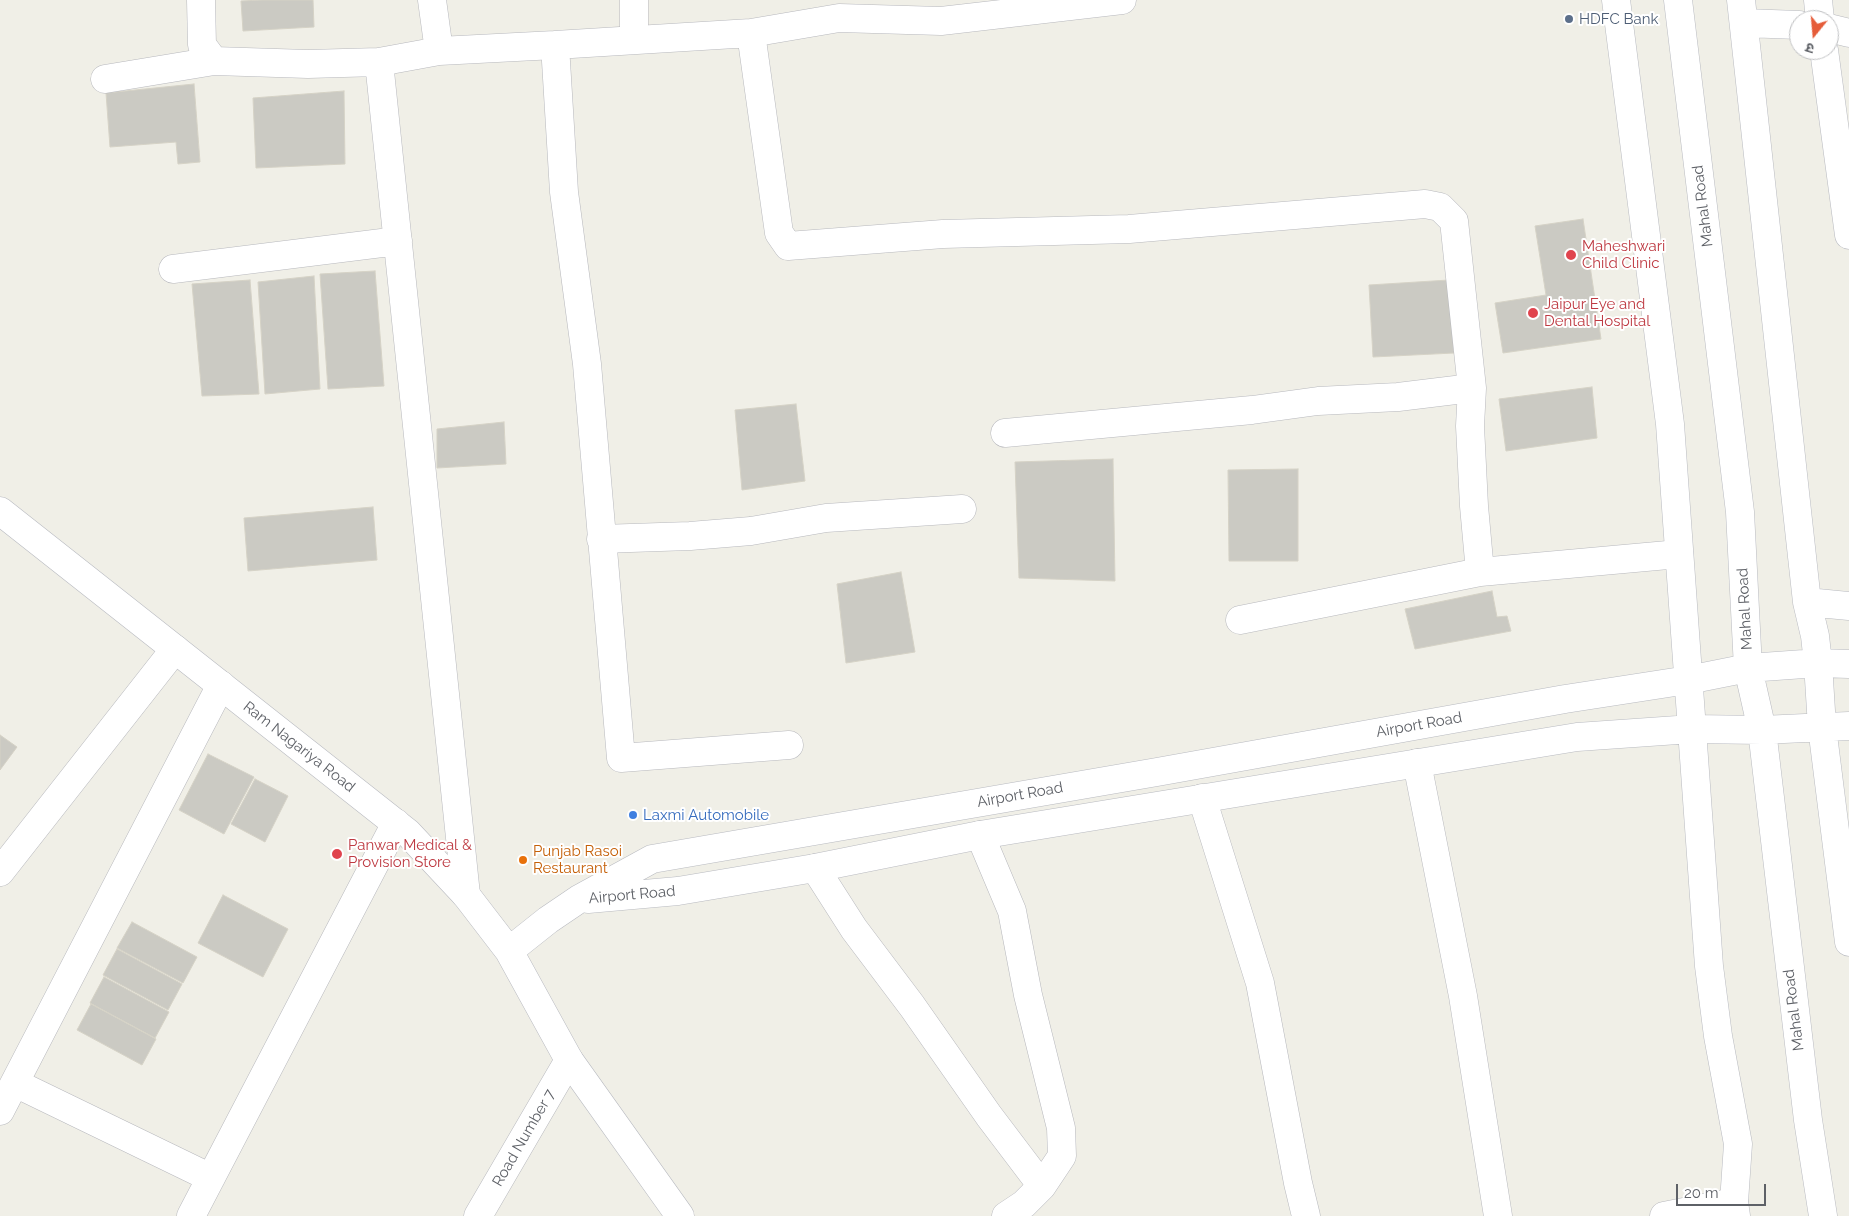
<!DOCTYPE html>
<meta charset="utf-8">
<style>
body{margin:0}
#map{position:relative;width:1849px;height:1216px;overflow:hidden;background:#f0efe7;font-family:Raleway,"Noto Sans Devanagari",sans-serif}
canvas{display:block}
.north{position:absolute;left:1789px;top:10px;width:50px;height:50px;box-sizing:border-box;background:#fff;border:1px solid #bfc0c2;border-radius:50%;rotate:197deg;font-size:14px;font-weight:700;line-height:20px;text-align:center;color:#5e6167}
.north::after{content:'';display:block;margin:auto;width:18px;height:22px;background:#e55c39;clip-path:polygon(50% 0,100% 100%,50% 72%,0 100%)}
.scale{position:absolute;left:1676px;top:1184px;width:90px;height:22px;box-sizing:border-box;border:2px solid #5e6167;border-top:0;padding-left:6px;font-size:15px;line-height:18px;white-space:nowrap;color:#5e6167;-webkit-text-stroke:4px #fff;paint-order:stroke}
</style>
<div id="map">
<canvas width="1849" height="1216"></canvas>
<div class="north">उ</div>
<div class="scale">20 m</div>
</div>
<script>
const ctx = document.querySelector('canvas').getContext('2d');
ctx.lineJoin = 'round';
function fillPath(path, color) { ctx.fillStyle = color; ctx.fill(path, 'evenodd'); }
const poly = rows => new Path2D(rows.map(r => 'M' + r).join(''));
function strokePath(path, color, width, dash) { ctx.strokeStyle = color; ctx.lineWidth = width; ctx.lineCap = dash ? 'butt' : 'round'; ctx.setLineDash(dash || []); ctx.stroke(path); }
function drawText(font, color, halo, rows, align = 'center') {
  ctx.font = font + ' Raleway,sans-serif'; ctx.lineWidth = 4; ctx.setLineDash([]); ctx.textBaseline = 'middle'; ctx.strokeStyle = halo; ctx.fillStyle = color; for (const [text, x, y, turn = 0] of rows) {
    ctx.save(); ctx.translate(x, y); ctx.rotate((+turn || 0) * Math.PI / 180); ctx.textAlign = isNaN(turn) ? turn : align; if (halo) ctx.strokeText(text, 0, 0); ctx.fillText(text, 0, 0); ctx.restore();
  }
}
const building = poly([
 [261,0,313,0,314,27,243,31,241,1,261,0],
 [194,84,200,162,178,164,176,142,110,147,106,93,194,84],
 [344,91,345,164,256,168,253,98,344,91],
 [1583,219,1601,339,1503,353,1495,303,1546,295,1535,226,1583,219],
 [375,271,384,386,328,389,320,274,375,271],
 [314,276,320,389,265,394,258,282,314,276],
 [250,280,259,394,202,396,192,284,250,280],
 [1449,280,1454,353,1373,357,1369,285,1449,280],
 [1592,387,1597,438,1506,451,1499,399,1592,387],
 [796,404,805,481,742,490,735,410,796,404],
 [504,422,506,464,437,468,437,429,504,422],
 [1113,459,1115,581,1019,578,1015,462,1113,459],
 [1298,469,1298,561,1229,561,1228,470,1298,469],
 [373,507,377,560,248,571,244,518,373,507],
 [901,572,915,652,846,663,837,584,901,572],
 [1492,591,1497,617,1507,616,1511,631,1415,649,1405,609,1492,591],
 [0,735,17,747,0,770,0,735],
 [208,754,254,777,224,834,179,810,208,754],
 [255,779,288,796,265,842,231,824,255,779],
 [223,895,288,929,263,977,198,943,223,895],
 [132,922,197,957,183,983,117,948,132,922],
 [117,949,182,984,168,1010,103,975,117,949],
 [104,977,169,1012,155,1038,90,1003,104,977],
 [91,1004,156,1039,142,1065,77,1030,91,1004]
]);
const street = poly([
 [201,0,202,45,214,61,308,64,379,62,439,51,555,45],
 [432,0,439,51],
 [634,0,634,39],
 [1829,28,1849,33],
 [751,33,779,233,788,246,943,234,1129,229,1425,204,1440,207,1454,221,1472,388,1470,426,1474,506,1480,572],
 [379,62,466,895],
 [105,79,214,61],
 [173,269,398,241],
 [1005,433,1252,410,1318,401,1398,397,1472,388],
 [601,539,690,536,751,531,826,518,962,509],
 [1240,620,1480,572,1679,554],
 [789,745,621,758,587,364,564,192,555,45,751,33,839,18,941,21,1122,0],
 [1417,763,1463,996,1498,1216],
 [1202,798,1260,983,1298,1183,1306,1216],
 [980,835,1012,911,1028,995,1061,1128,1062,1156,1042,1186,1024,1204,1006,1216],
 [815,868,854,929,912,1006,989,1116,1042,1186],
 [0,872,175,649],
 [15,1083,211,1178],
 [0,1111,221,685],
 [191,1216,396,823],
 [478,1216,569,1060],
 [1664,1216,1734,1202]
]);
const secondary = poly([
 [1616,0,1670,424,1709,966,1718,1036,1738,1144,1734,1202,1736,1216],
 [1678,0,1740,512,1748,668,1762,730,1808,1120,1823,1216],
 [1741,0,1807,602,1815,636,1818,663,1822,727,1849,942],
 [1818,0,1820,20],
 [1744,23,1799,25],
 [1824,50,1849,235],
 [0,511,408,833,466,895,509,951,548,920,579,899,652,859,1157,772,1565,699,1688,680,1748,668,1818,663,1849,664],
 [1807,602,1849,606],
 [588,899,678,891,815,868,980,835,1577,737,1692,729,1762,730,1849,726],
 [509,951,569,1060,680,1216]
]);
const markers = [
 [1569,19,5,"#5c6f8a"],
 [1571,255,6,"#e0444e"],
 [1533,313,6,"#e0444e"],
 [633,815,5,"#3f7fe0"],
 [337,854,6,"#e0444e"],
 [523,860,5,"#e8710a"]
];
const serviceNames = [
 ["HDFC Bank",1579,19]
];
const streetNames = [
 ["Mahal Road",1703,206,-97],
 ["Mahal Road",1745,609,-93],
 ["Airport Road",1419,725,-10],
 ["Ram Nagariya Road",299,747,38],
 ["Airport Road",1020,795,-10],
 ["Airport Road",632,895,-5],
 ["Mahal Road",1794,1010,-97],
 ["Road Number 7",524,1138,-60]
];
const healthNames = [
 ["Maheshwari",1582,246],
 ["Child Clinic",1582,263],
 ["Jaipur Eye and",1544,304],
 ["Dental Hospital",1544,321],
 ["Panwar Medical &",348,845],
 ["Provision Store",348,862]
];
const shopNames = [
 ["Laxmi Automobile",643,815]
];
const foodNames = [
 ["Punjab Rasoi",533,851],
 ["Restaurant",533,868]
];
fillPath(building, '#cbcac3');
strokePath(building, '#d5d2c6', 1);
strokePath(street, '#b7b8bd', 29);
strokePath(secondary, '#b8bac0', 29);
strokePath(street, '#fff', 28);
strokePath(secondary, '#fff', 28);
for (const [x, y, r, color] of markers) { const dot = new Path2D(); dot.arc(x, y, r, 0, 2 * Math.PI); ctx.fillStyle = color; ctx.fill(dot); strokePath(dot, '#fff', 2); }
drawText('15px', '#4e5e75', '#fff', serviceNames, 'left');
drawText('15px', '#5e6167', '#fff', streetNames);
drawText('15px', '#be3a42', '#fff', healthNames, 'left');
drawText('15px', '#366cbe', '#fff', shopNames, 'left');
drawText('15px', '#c56008', '#fff', foodNames, 'left');
</script>
